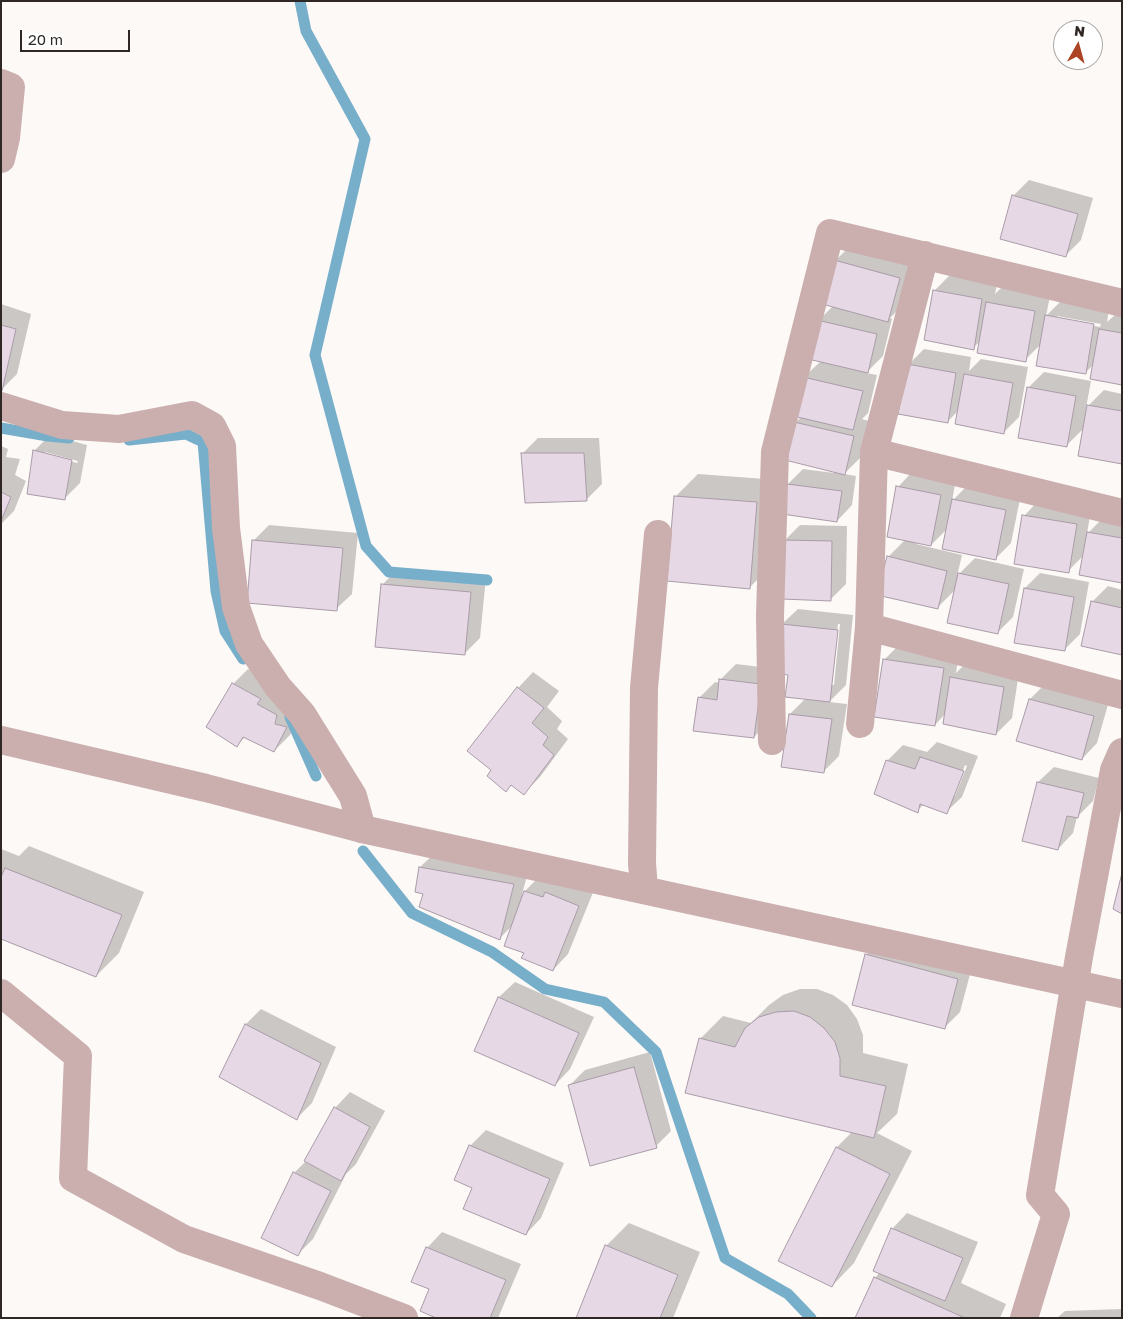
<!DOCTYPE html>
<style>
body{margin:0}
#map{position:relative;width:1123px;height:1319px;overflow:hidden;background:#fdf9f7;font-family:"Golos Text",sans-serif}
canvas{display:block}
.frame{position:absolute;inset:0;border:2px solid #2e2723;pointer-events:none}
.north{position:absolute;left:1053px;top:20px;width:50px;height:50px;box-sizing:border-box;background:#fff;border:1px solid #aba9a7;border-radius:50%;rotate:7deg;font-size:14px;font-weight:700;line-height:20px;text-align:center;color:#2e2723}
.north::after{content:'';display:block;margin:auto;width:18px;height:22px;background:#ac4424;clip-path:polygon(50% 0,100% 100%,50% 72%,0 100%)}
.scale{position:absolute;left:20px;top:30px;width:110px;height:22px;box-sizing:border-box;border:2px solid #2e2723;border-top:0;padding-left:6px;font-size:15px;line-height:18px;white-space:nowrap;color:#2e2723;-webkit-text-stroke:4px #fff;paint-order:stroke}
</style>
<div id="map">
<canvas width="1123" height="1319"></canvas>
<div class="frame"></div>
<div class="north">N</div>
<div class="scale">20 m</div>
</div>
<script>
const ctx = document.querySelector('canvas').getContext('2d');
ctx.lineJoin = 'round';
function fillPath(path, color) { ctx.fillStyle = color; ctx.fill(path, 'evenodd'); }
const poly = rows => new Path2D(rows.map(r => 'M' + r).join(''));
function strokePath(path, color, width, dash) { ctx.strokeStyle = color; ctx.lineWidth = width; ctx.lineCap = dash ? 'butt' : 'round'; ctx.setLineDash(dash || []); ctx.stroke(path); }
const shadow = poly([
 [1029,180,1093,198,1081,240,1065,256,1013,196],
 [851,245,915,263,903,305,890,318,892,319,883,356,866,373,877,375,868,413,862,419,869,421,860,458,844,474,856,476,852,505,837,521,788,484,803,469,834,473,835,471,795,423,802,416,804,377,821,361,818,321,833,306,835,261],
 [950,275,997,284,995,294,1002,287,1050,296,1046,316,1062,300,1109,309,1107,322,1116,314,1122,315,1122,384,1094,364,1085,373,1041,344,1025,360,980,341,973,348,934,291],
 [1057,316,1101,324,1100,327,1057,319],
 [1,304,31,314,17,374,2,389],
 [924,349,971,357,969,371,981,359,1028,367,1019,417,1004,432,959,410,947,422,909,364],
 [1044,372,1091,381,1086,408,1104,390,1122,394,1122,462,1084,428,1067,445,1028,388],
 [50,435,87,445,80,483,64,499,34,451],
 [45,452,78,461,77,463,45,454],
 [538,438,599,438,602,484,586,500,522,454],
 [1,446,8,449,6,457,20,459,15,475,26,481,14,511,1,524],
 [913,471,956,479,952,501,969,484,1021,494,1011,543,996,558,948,528,931,545,916,542,916,544,962,555,957,576,975,558,1024,569,1013,617,998,632,956,589,937,608,888,557,905,540,898,487],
 [698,474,779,480,773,564,750,587,675,497],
 [1039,500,1091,509,1087,534,1104,517,1122,520,1122,582,1084,555,1068,571,1024,516],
 [269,525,358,533,352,594,336,609,254,540],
 [800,525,847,526,846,584,830,600,785,540],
 [398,569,486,577,480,638,465,653,382,585],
 [1040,573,1089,582,1080,634,1064,650,1025,588],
 [1108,586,1122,590,1122,654,1092,602],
 [798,609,853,615,846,685,829,702,847,704,839,756,823,772,790,714,806,698,789,674,776,672,770,721,754,737,699,698,715,682,720,683,720,680,736,664,777,669,782,624],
 [838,624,840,624,834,685,831,685],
 [900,644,959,653,956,673,967,662,1019,672,1012,718,996,734,946,713,935,725,884,660],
 [248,669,276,683,301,712,290,735,274,751,245,737,237,745,233,684],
 [533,672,559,691,547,707,562,721,557,729,568,739,540,777,524,793,493,770,518,688],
 [1045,684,1109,701,1097,743,1082,759,1030,699],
 [937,742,978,756,962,797,946,812,924,804,917,811,887,761,903,745,927,752],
 [965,765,967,766,955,796,953,796],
 [1054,767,1099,778,1093,801,1077,817,1073,833,1058,849,1038,782],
 [29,846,144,892,119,953,96,976,1,937,1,849,19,856],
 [436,852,529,869,522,894,540,876,594,890,568,954,553,970,526,952,513,925,499,939,425,893,420,867],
 [881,939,973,963,960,1012,945,1027,866,955],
 [515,982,594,1017,570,1069,555,1085,476,1050,499,997],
 [800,989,817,989,833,995,847,1005,857,1019,863,1035,863,1053,908,1064,897,1114,877,1133,912,1151,854,1263,832,1286,837,1147,852,1132,700,1039,723,1016,751,1023,769,1005,783,995],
 [261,1009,336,1047,312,1103,297,1118,221,1077,246,1024],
 [650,1052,671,1131,656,1146,569,1086,585,1070],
 [350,1092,385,1111,356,1164,346,1174,313,1239,298,1254,294,1173,305,1162,335,1108],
 [486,1130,564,1163,541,1218,526,1234,474,1187,470,1146],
 [907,1213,978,1242,961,1283,1006,1304,1000,1318,857,1318,875,1278,879,1273,892,1229],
 [629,1223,700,1252,673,1318,577,1318,606,1246],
 [442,1232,521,1264,498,1318,440,1318,430,1288,427,1248],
 [1122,1309,1122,1318,1057,1318,1065,1311]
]);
const stream = poly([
 [300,1,306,31,365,139,315,355,366,546,389,572,487,580],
 [1,428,48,436,69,438],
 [129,440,186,434,203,442,216,591,225,631,243,659],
 [290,717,316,776],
 [363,851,412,913,492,952,545,989,604,1002,656,1052,725,1258,788,1294,811,1318]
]);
const building = poly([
 [1012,195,1078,214,1066,257,1000,239,1012,195],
 [834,260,900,278,888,322,822,304,834,260],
 [933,290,982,299,974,350,924,340,933,290],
 [986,302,1035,311,1026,362,977,353,986,302],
 [1045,315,1094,324,1086,374,1036,366,1045,315],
 [817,320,877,334,868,373,808,359,817,320],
 [1,325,16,329,2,391,1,390,1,325],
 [1099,329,1122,333,1122,385,1090,379,1099,329],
 [907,364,956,373,948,423,898,414,907,364],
 [964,374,1013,383,1004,434,955,424,964,374],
 [803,377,863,391,853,430,793,416,803,377],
 [1027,387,1076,396,1067,447,1018,438,1027,387],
 [1087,405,1122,411,1122,464,1078,456,1087,405],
 [794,422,854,436,845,475,785,460,794,422],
 [33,450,72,460,65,500,27,494,33,450],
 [521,453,584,453,587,501,525,503,521,453],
 [787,484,842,491,837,522,782,514,787,484],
 [896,486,941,495,931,546,887,537,896,486],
 [1,492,11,497,1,521,1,492],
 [674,496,757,502,750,589,667,581,674,496],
 [952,499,1006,510,996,560,942,549,952,499],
 [1022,515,1077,524,1069,573,1014,564,1022,515],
 [1087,532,1122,538,1122,583,1079,575,1087,532],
 [252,540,343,548,337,611,247,603,252,540],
 [783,540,832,541,831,601,782,599,783,540],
 [887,556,947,571,938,609,877,595,887,556],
 [958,573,1009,584,998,634,947,623,958,573],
 [381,584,471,592,465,655,375,647,381,584],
 [1024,588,1074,597,1065,651,1014,643,1024,588],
 [1091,601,1122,608,1122,655,1081,646,1091,601],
 [781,624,838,630,830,702,785,697,788,675,776,673,781,624],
 [883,659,944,668,935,726,874,717,883,659],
 [950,677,1004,687,996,735,943,724,950,677],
 [719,679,761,684,754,738,693,731,698,697,717,700,719,679],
 [232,683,261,699,257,704,277,715,275,724,287,727,274,752,243,737,237,747,206,727,232,683],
 [517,687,544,708,532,723,548,737,543,745,554,755,524,795,511,785,506,792,487,776,491,770,467,751,517,687],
 [1029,699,1094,716,1082,760,1016,741,1029,699],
 [789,714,832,719,824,773,781,767,789,714],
 [920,757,964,771,947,814,920,804,918,813,874,794,886,760,915,769,920,757],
 [1037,782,1084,793,1078,818,1067,816,1058,850,1022,841,1037,782],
 [419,867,514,884,500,940,419,907,423,894,415,892,419,867],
 [5,868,122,915,96,977,1,939,1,877,5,868],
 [1122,873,1122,914,1113,909,1122,873],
 [524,891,543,897,545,892,579,906,553,971,521,958,524,953,504,946,524,891],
 [865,954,958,979,945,1029,852,1005,865,954],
 [498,997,579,1033,555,1086,474,1051,498,997],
 [794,1011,810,1017,824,1028,835,1042,840,1058,840,1076,886,1086,874,1138,685,1093,699,1038,735,1047,745,1028,759,1017,776,1012,794,1011],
 [245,1024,321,1063,297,1120,219,1077,245,1024],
 [634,1067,657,1148,590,1166,568,1085,634,1067],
 [334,1107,370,1127,341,1181,304,1161,334,1107],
 [469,1145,550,1179,526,1235,463,1209,472,1188,454,1180,469,1145],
 [836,1147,890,1174,832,1287,778,1261,836,1147],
 [293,1172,331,1191,298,1256,261,1238,293,1172],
 [891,1228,963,1258,945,1301,873,1271,891,1228],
 [605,1245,678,1275,660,1318,576,1318,605,1245],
 [426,1247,506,1280,490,1318,436,1318,420,1311,429,1289,411,1282,426,1247],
 [874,1277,965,1318,855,1318,874,1277]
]);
const minor = poly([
 [1,83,11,87,6,138,1,159],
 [1,406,62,425,119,429,192,415,212,426,222,446,226,528,236,607,249,644,278,687,302,714,353,796,362,829],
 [874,452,1122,513],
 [869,627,1122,695],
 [860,724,869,627,874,452,925,255],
 [772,741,770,616,775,452,830,233,1122,303],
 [644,889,642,863,644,688,658,534],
 [1,993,78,1056,73,1178,184,1239,320,1286,404,1318],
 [1024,1318,1056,1214,1040,1195,1079,957,1114,770,1122,752]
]);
const tertiary = poly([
 [1,740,206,788,362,829,1122,994]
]);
fillPath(shadow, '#0003');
strokePath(stream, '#77afca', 11);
fillPath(building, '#e7d8e5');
strokePath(building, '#a99ba7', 1);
strokePath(minor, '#caafae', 28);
strokePath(tertiary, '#caafae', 28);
</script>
